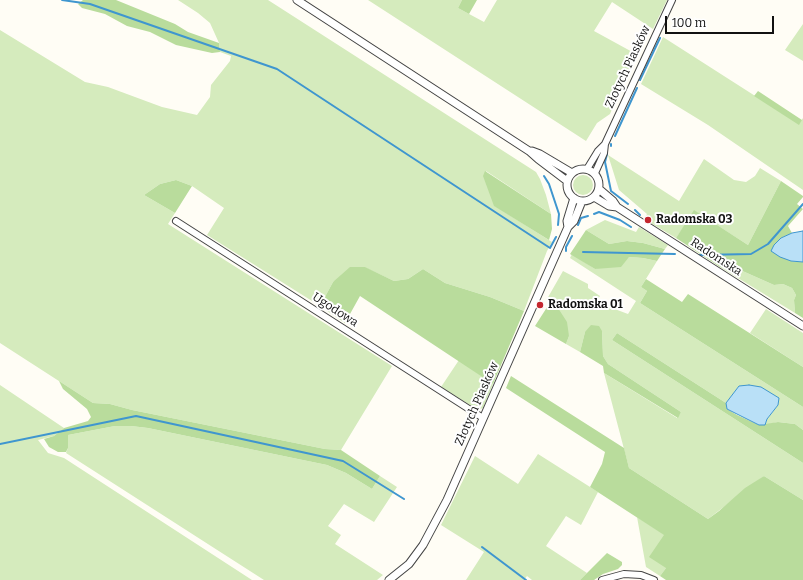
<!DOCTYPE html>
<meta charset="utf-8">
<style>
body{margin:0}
#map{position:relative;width:803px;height:580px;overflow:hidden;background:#fffdf5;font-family:Bitter,serif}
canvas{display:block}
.scale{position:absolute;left:665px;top:16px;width:109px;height:18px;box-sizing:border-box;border:2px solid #111;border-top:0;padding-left:5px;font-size:12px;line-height:14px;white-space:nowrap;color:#111;-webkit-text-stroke:3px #fff;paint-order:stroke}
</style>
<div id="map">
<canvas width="803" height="580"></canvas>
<div class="scale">100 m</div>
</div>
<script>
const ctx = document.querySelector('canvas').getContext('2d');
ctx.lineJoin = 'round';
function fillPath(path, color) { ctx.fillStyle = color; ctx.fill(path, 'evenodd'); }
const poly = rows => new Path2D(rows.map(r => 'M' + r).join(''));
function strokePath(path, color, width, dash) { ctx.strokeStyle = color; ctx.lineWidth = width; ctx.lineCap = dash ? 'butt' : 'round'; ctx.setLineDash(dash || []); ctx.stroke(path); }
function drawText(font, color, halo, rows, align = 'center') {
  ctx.font = font + ' Bitter,serif'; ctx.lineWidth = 4; ctx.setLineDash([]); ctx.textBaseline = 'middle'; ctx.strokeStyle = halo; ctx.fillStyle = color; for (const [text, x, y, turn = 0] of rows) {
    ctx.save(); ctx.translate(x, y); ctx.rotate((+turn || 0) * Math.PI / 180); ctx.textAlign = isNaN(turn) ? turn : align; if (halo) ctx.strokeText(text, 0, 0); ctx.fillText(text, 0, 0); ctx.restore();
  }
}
const green = poly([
 [178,0,268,0,536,172,540,179,546,195,551,214,486,171,495,206,552,242,547,251,524,311,490,297,445,283,423,269,408,279,394,281,364,267,333,282,320,306,207,235,224,208,192,186,176,180,160,184,144,195,175,213,168,224,392,366,341,450,325,449,132,410,110,404,93,403,0,343,0,30,85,82,108,87,162,107,197,115,210,97,211,85,230,61,231,56,220,52,219,43,210,23,198,13],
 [368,0,462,0,458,8,484,22,497,0,667,0,653,29,612,2,594,31,636,54,610,114,597,123,586,141],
 [803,24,803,61,785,50],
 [663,37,799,124,803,118,803,190,708,125,641,84],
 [608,155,679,201,704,159,734,180,746,182,755,176,760,168,781,181,748,245,695,211,676,238,644,219,647,214,619,190],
 '573 185a10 10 0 1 1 20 0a10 10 0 1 1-20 0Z',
 [605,220,636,232,639,227,668,245,665,249,643,243,627,241,609,244,586,230],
 [572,254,595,269,629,257,643,258,657,261,641,287,647,291,640,303,803,407,803,430,795,424,778,422,765,425,767,419,778,405,740,386,726,403,617,333,612,340,803,463,803,500,764,476,708,519,629,468,604,373,677,418,681,412,608,364,603,356,602,331,585,332,580,352,566,344,569,336,551,301,547,299,563,271,588,284,588,288,600,296,596,302,628,314,636,301,570,258],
 [729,265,774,285,783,284,792,288,796,295,794,300,795,313,720,267],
 [766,309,803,333,803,367,750,333],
 [459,360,493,384,483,408,478,410,441,387],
 [0,385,64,428,54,436,38,440,48,453,64,458,252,580,0,580],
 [115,426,131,426,148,428,327,465,346,473,372,489,380,476,397,487,374,522,344,504,328,526,341,535,335,544,383,575,377,580,264,580,66,453,68,448,68,435],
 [538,454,598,492,581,525,566,516,546,546,587,573,580,580,532,580,527,576,524,580,466,580,484,552,441,525,475,456,518,484],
 [637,517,665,535,666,568,660,576,646,567]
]);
const forest = poly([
 [83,0,116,0,175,24,188,32,219,43,220,52,212,53,176,45,150,32,127,26,105,14,82,8,78,4],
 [462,0,477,0,469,14,458,8],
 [758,91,802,120,799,125,754,96],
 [485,171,551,214,552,229,549,240,494,206,483,176],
 [176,180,192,186,175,213,144,195,160,184],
 [781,181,803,196,803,197,797,204,803,209,788,226,792,233,781,238,791,261,803,262,803,318,795,313,794,300,796,295,792,288,783,284,774,285,729,265,720,267,676,238,694,210,748,245],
 [586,230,609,244,627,241,643,243,665,249,657,261,643,258,629,257,621,267,595,269,570,254],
 [350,267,365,267,394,281,408,279,423,269,445,283,490,297,524,311,493,384,360,296,345,323,320,306,333,282],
 [646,279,682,302,688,294,803,367,803,407,640,303,647,291,641,287],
 [551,301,558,308,567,322,569,336,566,344,535,326],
 [591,325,599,326,602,331,603,356,608,364,681,412,678,418,604,373,603,366,580,352,585,332],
 [617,333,726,403,727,409,737,415,759,425,778,422,795,424,803,430,803,463,612,340],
 [511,376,624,448,629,468,708,519,719,511,745,488,764,476,803,500,803,580,666,580,660,576,666,568,649,557,664,535,590,487,602,464,605,452,506,388],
 [59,381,93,403,110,404,132,410,325,449,341,450,380,476,372,489,346,473,327,465,148,428,131,426,115,426,68,435,68,448,66,452,58,452,49,447,44,439,54,436,64,428,88,421,91,417,87,409,63,389],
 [607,553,622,562,622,565,618,569,603,574,594,580,580,580]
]);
const water = poly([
 [803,231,803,262,791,261,780,257,771,251,774,245,781,238,792,233,803,231],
 [749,385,761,387,779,398,778,405,767,419,765,425,759,425,727,409,726,403,739,386,749,385]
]);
const stream = poly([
 [62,0,90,4,277,69,550,248,556,237],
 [640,80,660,38],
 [615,136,637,88],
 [611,146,611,144],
 [607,154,605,162,611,191,628,204],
 [544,176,549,184,559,214,558,225],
 [635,210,640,215],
 [594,214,599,212,620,220,631,227],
 [578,225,581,218,588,216],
 [566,251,566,247,572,236],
 [583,252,675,254],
 [699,255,751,254,768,244,803,204],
 [0,444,136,416,343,461,404,499],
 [482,547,526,580]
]);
const minor = poly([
 [587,169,598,151,605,144],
 [595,173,604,153,605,144,672,0],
 [176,221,483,418],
 [602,580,624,574,641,575,654,580]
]);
const tertiary = poly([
 [297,0,529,151,538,159,567,181],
 [532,151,540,154,572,173],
 '567 185a16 16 0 1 1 32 0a16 16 0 1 1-32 0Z',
 [599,189,613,201,617,207],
 [594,197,609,206,617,207,803,326],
 [568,227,567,221,574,198],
 [389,580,409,564,423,545,447,500,568,227,574,221,582,201]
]);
const markers = [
 [648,220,4,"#c4262e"],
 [540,305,4,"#c4262e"]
];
const streetNames = [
 ["Złotych Piasków",628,67,-65],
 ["Radomska",716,257,33],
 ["Ugodowa",335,310,33],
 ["Złotych Piasków",477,404,-66]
];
const poiNames = [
 ["Radomska 03",656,220],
 ["Radomska 01",548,305]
];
fillPath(green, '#d5ebbd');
fillPath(forest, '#b9dc9c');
fillPath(water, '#b9e0f7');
strokePath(water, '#3f96cf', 1);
strokePath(stream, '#3f96cf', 2);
strokePath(minor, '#444', 8);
strokePath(tertiary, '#444', 9);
strokePath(minor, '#fff', 6);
strokePath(tertiary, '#fff', 7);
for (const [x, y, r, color] of markers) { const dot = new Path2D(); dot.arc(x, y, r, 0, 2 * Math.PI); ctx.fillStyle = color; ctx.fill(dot); strokePath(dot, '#fff', 1.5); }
drawText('12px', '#111', '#fff', streetNames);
drawText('bold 12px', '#111', '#fff', poiNames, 'left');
</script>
